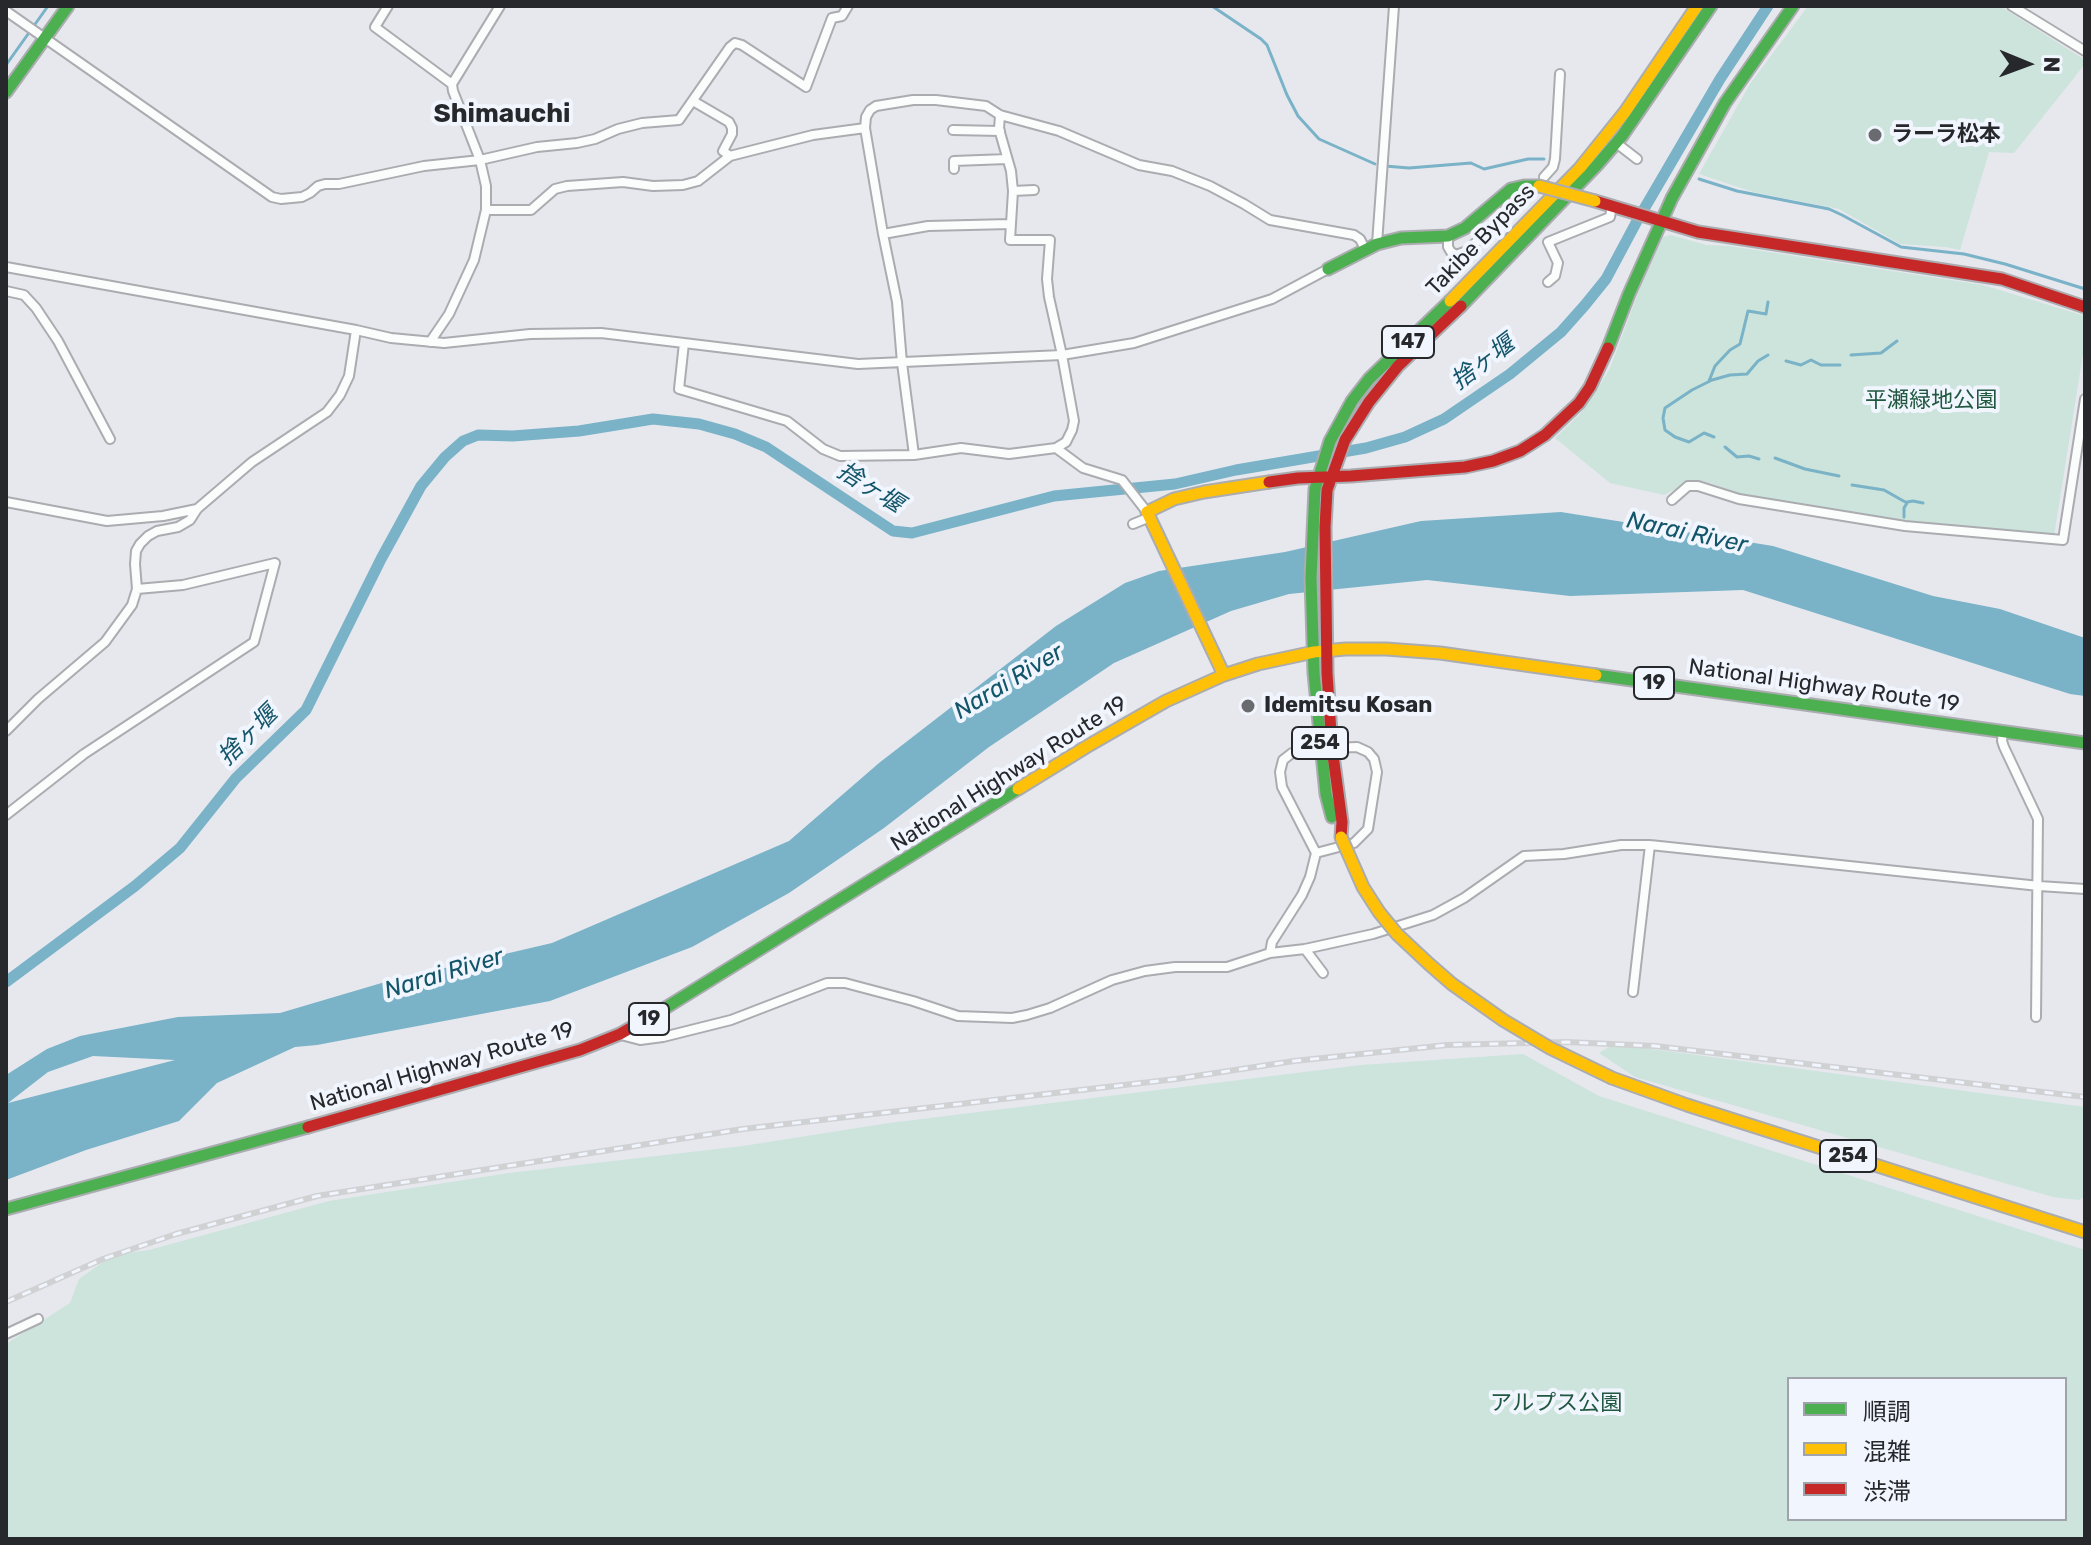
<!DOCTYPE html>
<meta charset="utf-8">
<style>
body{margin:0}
#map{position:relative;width:2091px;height:1545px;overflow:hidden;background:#e6e8ee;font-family:Rubik,"Noto Sans JP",sans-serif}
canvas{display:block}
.frame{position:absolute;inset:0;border:8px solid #26282b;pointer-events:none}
.legend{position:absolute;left:1787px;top:1377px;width:280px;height:144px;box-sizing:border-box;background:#f0f5fe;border:2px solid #9fa3aa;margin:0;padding:10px 14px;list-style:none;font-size:24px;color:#26282b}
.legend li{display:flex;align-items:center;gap:16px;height:40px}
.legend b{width:40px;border:2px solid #9fa3aa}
.north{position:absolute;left:1987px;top:24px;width:80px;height:80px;-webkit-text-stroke:6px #f0f5fe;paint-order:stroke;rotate:91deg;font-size:22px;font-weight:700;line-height:32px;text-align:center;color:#26282b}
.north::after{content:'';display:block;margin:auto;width:28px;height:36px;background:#26282b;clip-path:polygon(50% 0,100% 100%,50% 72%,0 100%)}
</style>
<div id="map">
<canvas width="2091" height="1545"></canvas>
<div class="frame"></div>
<ul class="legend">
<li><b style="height:10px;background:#4caf50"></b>順調</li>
<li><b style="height:10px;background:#ffc107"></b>混雑</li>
<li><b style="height:10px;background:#c62828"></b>渋滞</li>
</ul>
<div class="north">N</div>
</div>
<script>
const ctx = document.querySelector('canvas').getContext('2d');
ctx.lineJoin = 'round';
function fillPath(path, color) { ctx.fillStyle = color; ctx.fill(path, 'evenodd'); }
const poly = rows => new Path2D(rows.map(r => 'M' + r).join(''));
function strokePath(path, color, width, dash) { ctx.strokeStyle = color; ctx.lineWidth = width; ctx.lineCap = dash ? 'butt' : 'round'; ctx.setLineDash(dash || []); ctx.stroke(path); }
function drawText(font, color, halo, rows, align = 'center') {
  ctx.font = font + ' Rubik,"Noto Sans JP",sans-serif'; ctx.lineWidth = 8; ctx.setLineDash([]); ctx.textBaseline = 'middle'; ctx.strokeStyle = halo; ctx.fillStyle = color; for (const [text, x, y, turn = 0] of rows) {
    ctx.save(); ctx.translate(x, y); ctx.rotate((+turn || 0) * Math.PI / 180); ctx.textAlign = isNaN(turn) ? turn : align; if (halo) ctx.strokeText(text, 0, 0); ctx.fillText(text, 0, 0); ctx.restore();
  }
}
const green = poly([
 [1808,6,2000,6,2085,60,2085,64,2014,153,1989,152,1960,250,1945,247,1900,244,1839,209,1753,192,1699,174,1750,84],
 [1671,235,1706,245,1730,246,1983,285,2085,316,2085,341,2054,536,1992,528,1917,524,1859,513,1750,499,1711,483,1700,482,1684,485,1664,495,1610,483,1555,438,1579,415,1596,392,1610,368,1641,285,1663,237],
 [1614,1044,2085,1107,2085,1196,2079,1200,2053,1197,1635,1077,1599,1053],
 [1523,1054,1599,1096,2085,1250,2085,1539,6,1539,6,1344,70,1303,79,1279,113,1255,149,1250,329,1201,509,1173,743,1146,889,1123,1280,1075,1361,1065],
 [2065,1379,2065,1519,1789,1519,1789,1379]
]);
const water = poly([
 [1561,512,1773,546,1933,596,2000,609,2085,638,2085,696,2070,694,1743,590,1570,596,1427,580,1289,594,1231,611,1114,663,989,747,884,828,789,893,692,947,550,1001,317,1045,295,1047,217,1083,179,1121,86,1150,6,1180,6,1075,47,1049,80,1036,178,1017,280,1013,385,982,552,943,789,841,879,763,1056,626,1125,583,1159,571,1285,552,1421,521],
 [93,1056,175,1060,8,1103,48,1072]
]);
const stream = poly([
 [1212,6,1261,39,1267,45,1287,95,1298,116,1319,139,1375,164],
 [6,65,48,6],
 [1385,166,1409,168,1471,163,1484,169,1528,159,1544,159],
 [1699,179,1737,191,1829,209,1842,215,1901,247,1964,254,2005,264,2085,289],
 [1851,355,1881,353,1897,341],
 [1786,361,1801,365,1811,360,1821,365,1840,365],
 [1709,381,1715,366,1730,350,1740,344,1748,311,1766,314,1768,302],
 [1714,437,1704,433,1689,442,1675,437,1665,430,1663,418,1665,408,1692,390,1712,380,1730,375,1747,374,1758,361,1768,355],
 [1725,447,1737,457,1749,456,1759,459],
 [1775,458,1805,469,1839,476],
 [1852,485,1884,490,1907,503,1904,508,1904,517],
 [1907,502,1913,501,1923,503]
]);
const canal = poly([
 [6,982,135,886,180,848,236,778,306,710,381,559,421,486,445,457,463,441,478,435,513,436,579,431,653,419,699,424,735,434,766,447,893,531,912,533,1054,496,1175,484,1236,470,1366,448,1405,437,1444,419,1510,374,1561,332,1585,305,1606,279,1637,221,1720,79,1768,6]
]);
const street = poly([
 [388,6,375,27,452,84,453,91,480,160,486,186,486,210,474,260,449,314,430,342],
 [2012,6,2085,51],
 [6,11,272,197,281,199,302,197,310,193,318,186,325,184,339,184,424,166,480,160,537,147,577,143,595,139,618,129,642,123,679,120,730,47,735,43,742,45,806,87,832,18,842,16,848,6],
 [452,84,500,6],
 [693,101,729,122,732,128,732,134,723,151,730,156],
 [953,130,1000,131],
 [1615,142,1637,159],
 [954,169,954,161,1007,159],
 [1544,177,1553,167,1555,159,1560,74],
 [1013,191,1034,190],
 [486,210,531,210,555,189,567,186,623,182,653,186,683,185,698,181,730,156,813,135,865,128],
 [883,234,928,226,1010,224],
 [1448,236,1448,247,1451,252,1456,255,1467,251,1526,194],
 [1377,244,1394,6],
 [6,267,356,330,391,338,444,343,530,334,601,333,858,364,1062,355,1134,343,1272,299,1328,269],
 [1548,282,1555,276,1558,263,1548,242,1610,217,1612,205],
 [6,291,24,295,36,308,58,341,110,439],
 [684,343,679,389,787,421,823,449,840,456,914,455,961,448,1009,454,1056,448,1066,442,1072,430,1074,421,1062,355,1049,297,1047,279,1050,240,1010,240,1013,191,1011,171,999,129,1000,115],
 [1056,448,1083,468,1122,480,1147,512],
 [914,455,902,363,897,302,883,234,865,128,866,117,870,110,876,106,913,100,936,100,986,106,1000,115,1059,131,1139,165,1172,171,1210,186,1244,204,1270,220,1354,235,1360,239,1365,249],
 [1672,500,1688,486,1698,486,1739,499,1905,526,2063,540,2085,399],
 [6,502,107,521,163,516,197,509],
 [1133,524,1150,517],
 [6,731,38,699,105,642,132,605,137,589,135,564,136,551,140,544,148,536,157,531,178,527,190,520,197,509,252,462,327,412,340,395,349,376,356,330],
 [2003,731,2002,741,2004,747,2038,819,2036,1017],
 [6,815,84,754,254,642,275,563,183,585,137,589],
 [1316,853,1354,843,1368,829,1377,772,1374,759,1368,752,1357,747,1332,748],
 [1305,949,1323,973],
 [1270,953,1272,942,1302,895,1310,877,1316,853,1282,787,1280,772,1283,760,1292,753,1321,750],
 [1633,992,1650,845],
 [621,1035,640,1040,663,1037,731,1020,827,983,845,983,913,1001,958,1016,1012,1018,1027,1015,1050,1008,1112,980,1145,971,1175,967,1227,967,1270,953,1305,949,1373,934,1433,915,1464,898,1524,856,1564,854,1621,845,1650,845,2039,886,2085,889],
 [6,1334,38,1319]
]);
const fast = poly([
 [6,92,68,6],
 [1328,269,1377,244,1401,238,1448,236,1465,228,1511,189,1524,186,1539,186],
 [1461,306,1597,165,1622,136,1711,6],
 [1608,348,1629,294,1672,198,1725,103,1793,6],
 [1596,675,2085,743],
 [1332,817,1326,794,1314,673,1311,578,1315,489,1330,441,1352,401,1369,379,1450,301],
 [662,1010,1018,789],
 [6,1209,308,1127]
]);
const slow = poly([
 [1450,301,1580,168,1625,112,1697,6],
 [1224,675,1147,512,1174,499,1204,492,1269,482],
 [1018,789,1086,747,1166,701,1224,675,1258,664,1314,652,1345,649,1386,649,1440,653,1596,675],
 [1612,1078,1687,1105,2085,1232]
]);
const jam = poly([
 [1595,201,1698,232,2002,279,2085,307],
 [1269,482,1298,478,1351,476,1465,467,1493,461,1520,451,1545,435,1579,403,1590,387,1608,348],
 [1341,837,1342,822,1332,748,1327,673,1325,527,1327,490,1345,440,1369,402,1398,366,1461,306],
 [308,1127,580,1050,620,1034,662,1010]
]);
const rail = poly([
 [6,1302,103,1259,176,1234,317,1196,743,1129,1176,1079,1294,1061,1447,1045,1567,1042,1655,1046,2085,1097]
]);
const slowBridge = poly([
 [1539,186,1595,201],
 [1341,837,1363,887,1379,912,1397,934,1429,964,1452,984,1503,1020,1550,1048,1612,1078]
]);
const markers = [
 [1875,135,8,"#696b6f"],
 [1248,706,8,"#696b6f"]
];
const shields = [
 [1408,342,52],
 [1654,683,40],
 [1320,743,56],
 [649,1019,40],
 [1848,1156,56]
];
const shieldNames = [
 ["147",1408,342],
 ["19",1654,683],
 ["254",1320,743],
 ["19",649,1019],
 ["254",1848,1156]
];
const poiNames = [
 ["ラーラ松本",1891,135],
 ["Idemitsu Kosan",1264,706]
];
const streetNames = [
 ["Takibe Bypass",1481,240,-46],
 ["National Highway Route 19",1824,686,8],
 ["National Highway Route 19",1009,774,-32],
 ["National Highway Route 19",442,1067,-16]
];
const parkNames = [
 ["平瀬緑地公園",1931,401],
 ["アルプス公園",1556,1404]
];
const waterNames = [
 ["捨ヶ堰",1483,363,-37],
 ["捨ヶ堰",870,488,32],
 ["Narai River",1687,533,12],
 ["Narai River",1009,682,-31],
 ["捨ヶ堰",248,736,-45],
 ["Narai River",444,974,-17]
];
const quarterNames = [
 ["Shimauchi",502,114]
];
fillPath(green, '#cce4db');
fillPath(water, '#7ab2c7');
strokePath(stream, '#7ab2c7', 3);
strokePath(canal, '#7ab2c7', 11);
strokePath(street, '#abacb0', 12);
strokePath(fast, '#abacb0', 15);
strokePath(slow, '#abacb0', 15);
strokePath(jam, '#abacb0', 15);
strokePath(street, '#fbfcfc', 8);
strokePath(fast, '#4caf50', 11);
strokePath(slow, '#ffc107', 11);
strokePath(jam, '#c62828', 11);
strokePath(rail, '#d0d1d3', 6);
strokePath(rail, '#f0f5fe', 3, [9]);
strokePath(slowBridge, '#abacb0', 15, []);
strokePath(slowBridge, '#ffc107', 11);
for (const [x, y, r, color] of markers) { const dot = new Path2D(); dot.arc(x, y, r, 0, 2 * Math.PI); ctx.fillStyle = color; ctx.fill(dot); strokePath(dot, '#f0f5fe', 3); }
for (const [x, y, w] of shields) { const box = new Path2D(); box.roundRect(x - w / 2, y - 16, w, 32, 6); ctx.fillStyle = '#f0f5fe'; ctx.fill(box); strokePath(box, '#26282b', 2); }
drawText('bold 20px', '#26282b', null, shieldNames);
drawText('bold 22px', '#26282b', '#f0f5fe', poiNames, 'left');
drawText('22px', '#26282b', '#f0f5fe', streetNames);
drawText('22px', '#215840', '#f0f5fe', parkNames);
drawText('italic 24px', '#135569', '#f0f5fe', waterNames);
drawText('bold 26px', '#26282b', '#f0f5fe', quarterNames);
</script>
